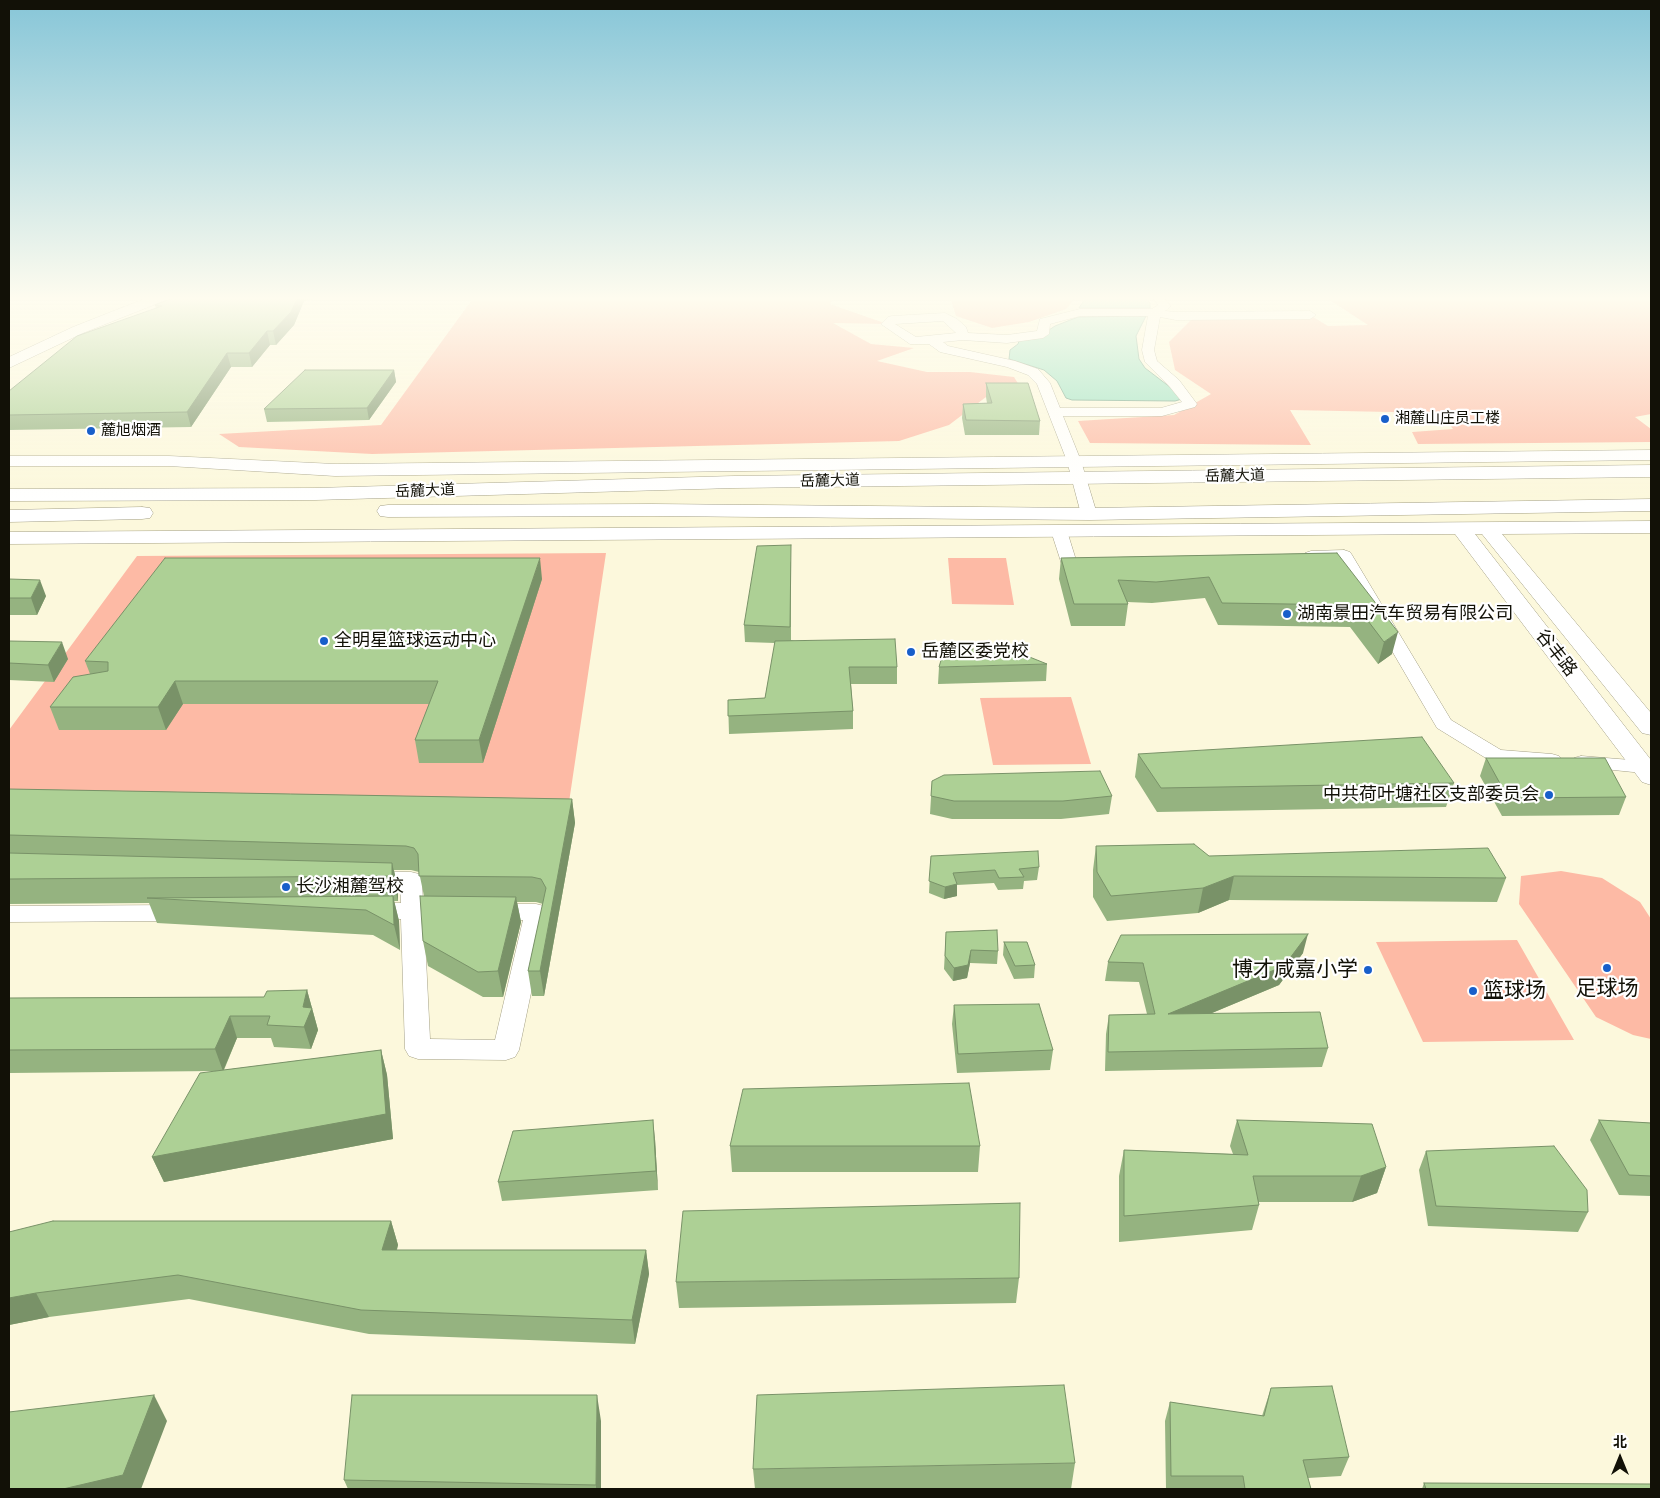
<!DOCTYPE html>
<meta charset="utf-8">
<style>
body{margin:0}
#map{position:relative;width:1660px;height:1498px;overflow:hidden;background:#fcf8dc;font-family:Figtree,"Noto Sans SC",sans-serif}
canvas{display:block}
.frame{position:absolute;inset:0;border:10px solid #121107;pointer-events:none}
.north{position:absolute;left:1595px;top:1433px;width:50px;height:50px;-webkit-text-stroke:4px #fff;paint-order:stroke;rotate:0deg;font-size:14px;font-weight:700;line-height:20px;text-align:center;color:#121107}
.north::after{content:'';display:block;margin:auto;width:18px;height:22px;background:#121107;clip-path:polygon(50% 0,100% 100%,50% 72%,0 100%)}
</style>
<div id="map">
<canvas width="1660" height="1498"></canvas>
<div class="frame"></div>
<div class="north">北</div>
</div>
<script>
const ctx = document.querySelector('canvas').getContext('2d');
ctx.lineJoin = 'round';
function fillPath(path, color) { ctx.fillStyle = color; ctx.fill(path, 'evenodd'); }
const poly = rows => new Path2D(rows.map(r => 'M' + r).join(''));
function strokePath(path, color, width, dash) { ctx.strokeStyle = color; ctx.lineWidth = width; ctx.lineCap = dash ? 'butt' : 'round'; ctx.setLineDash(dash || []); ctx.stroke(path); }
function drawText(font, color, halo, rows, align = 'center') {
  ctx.font = font + ' Figtree,"Noto Sans SC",sans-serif'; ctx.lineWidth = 4.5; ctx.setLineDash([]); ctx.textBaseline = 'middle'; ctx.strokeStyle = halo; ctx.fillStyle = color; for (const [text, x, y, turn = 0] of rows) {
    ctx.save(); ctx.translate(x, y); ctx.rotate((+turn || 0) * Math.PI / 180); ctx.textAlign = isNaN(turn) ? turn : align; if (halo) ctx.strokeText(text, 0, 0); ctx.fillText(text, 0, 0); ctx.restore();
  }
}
const green = poly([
 [474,297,834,297,830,304,887,324,833,323,871,344,914,348,877,361,927,372,970,372,1014,377,1022,390,986,397,949,425,899,441,372,454,239,447,219,434,381,425],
 [950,297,1076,297,1066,309,1029,322,992,328,956,316],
 [1325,297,1651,297,1651,414,1635,417,1651,429,1651,442,1418,444,1412,432,1453,429,1441,413,1290,410,1311,445,1090,443,1078,421,1174,415,1211,394,1175,370,1169,342,1194,317,1310,315,1328,326,1368,325],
 [606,553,568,809,9,802,9,730,137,556],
 [948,558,1006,558,1014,605,952,604],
 [1071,697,1091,764,993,765,980,698],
 [1561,871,1602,878,1640,902,1651,919,1651,1039,1633,1035,1596,1017,1519,904,1521,876],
 [1517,940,1574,1040,1423,1042,1376,942]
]);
const water = poly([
 [1086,297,1144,297,1150,303,1150,308,1079,308,1086,297],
 [1146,316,1136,336,1139,359,1145,368,1183,397,1182,399,1175,401,1072,400,1066,398,1057,381,1044,370,1009,359,1010,350,1018,344,1019,341,1043,334,1055,326,1078,317,1146,316]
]);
const minor = poly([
 [1152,297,1163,297,1171,306,1165,311,1176,312,1310,311,1316,315,1310,319,1176,320,1160,317,1154,350,1157,361,1179,380,1197,404,1195,407,1162,416,1063,416,1081,461,1097,514,1094,517,1089,519,1084,517,1081,514,1067,461,1037,384,1028,375,1007,367,940,352,929,344,910,344,881,324,888,317,892,316,945,313,957,319,966,327,968,333,1007,335,1037,331,1040,319,1080,309,1152,309,1158,305,1152,297],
 [1080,316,1148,316,1142,350,1145,362,1169,386,1182,402,1161,408,1060,408,1050,383,1038,369,1015,361,948,346,943,342,963,340,1007,343,1043,338,1049,334,1050,324,1080,316],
 [943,321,956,333,916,337,895,324,943,321],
 [1059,526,1065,528,1067,531,1076,560,1096,561,1098,564,1096,567,1069,570,1063,568,1051,531,1053,528,1059,526],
 [1344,550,1350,552,1352,555,1451,720,1501,750,1552,754,1559,756,1562,760,1559,764,1552,766,1489,760,1437,728,1339,560,1311,561,1305,559,1303,556,1305,553,1311,551,1344,550],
 [1581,756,1643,761,1650,763,1651,770,1643,773,1574,766,1571,762,1574,758,1581,756],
 [368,871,411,872,419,874,422,879,423,903,449,903,457,905,461,911,457,917,449,919,424,919,430,1039,495,1040,523,920,493,920,485,918,481,912,485,906,493,904,536,904,544,906,548,912,519,1050,515,1057,506,1060,418,1059,409,1056,405,1049,401,919,371,919,363,917,359,911,363,905,371,903,401,903,400,886,368,885,360,883,357,878,360,873,368,871],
 [179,905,187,907,191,913,187,919,179,921,9,922,9,906,179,905]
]);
const tertiary = poly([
 [149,297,168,297,166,300,83,333,9,368,9,357,73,327,149,297],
 [1651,450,1651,460,335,476,169,466,9,466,9,456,169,456,335,464,1651,450],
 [1651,521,1651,533,1502,534,1651,713,1651,735,1642,733,1482,534,1475,534,1651,760,1651,785,1642,782,1455,534,9,544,9,532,1651,521]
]);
const trunk = poly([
 [1651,465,1651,477,734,488,315,500,9,501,9,489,315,488,734,476,1651,465],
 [1651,499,1651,511,1089,520,652,516,388,517,380,516,377,511,380,506,388,505,652,504,1089,508,1651,499],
 [142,507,150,508,153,513,150,518,142,519,9,522,9,510,142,507]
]);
const wall = poly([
 [175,297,314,297,312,300,304,301,294,325,276,345,270,345,252,367,231,367,191,427,9,430,9,391,156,308,155,305],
 [394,370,396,382,369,420,267,422,264,409],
 [986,383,1040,421,1039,435,965,435,962,418,963,404,987,403,986,397],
 [1337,553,1392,654,1378,664,1350,627,1218,625,1205,598,1152,603,1127,602,1128,604,1125,626,1071,626,1059,579,1061,558],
 [791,561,791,640,897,667,897,684,851,684,853,711,853,729,729,734,728,700,765,698,775,643,745,642,744,625],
 [9,579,46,596,37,615,9,615],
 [542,579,483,763,419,763,415,740,429,704,183,704,166,730,59,730,50,707,90,674,85,661],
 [9,641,68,659,54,682,9,680],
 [1047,664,1046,681,938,684,939,667],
 [1138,754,1454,783,1446,807,1157,812,1135,777],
 [1486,758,1626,797,1619,815,1502,816,1480,776],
 [932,781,1112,796,1109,814,1061,819,952,819,930,814],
 [9,789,572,799,575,823,544,996,532,996,528,971,543,904,536,902,517,902,521,922,503,997,483,997,428,966,423,941,424,896,419,872,411,870,394,870,398,888,398,901,394,901,399,921,400,950,373,935,157,923,149,903,9,904],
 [1096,846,1209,856,1506,878,1497,902,1229,900,1198,913,1107,921,1093,897,1093,870],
 [931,856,1039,867,1037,880,1024,881,1023,889,998,890,994,883,957,885,957,896,944,899,929,893],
 [946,932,998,951,997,964,970,963,967,978,953,981,944,969],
 [1004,942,1035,965,1034,978,1014,979,1003,955],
 [1303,953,1279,985,1212,1013,1328,1048,1322,1067,1105,1071,1106,1034,1109,1015,1147,1014,1139,982,1105,981,1108,962],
 [307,990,318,1030,311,1049,274,1047,271,1038,237,1038,224,1070,381,1050,387,1075,393,1139,164,1182,152,1157,215,1071,9,1073,9,998,264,997],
 [954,1005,1053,1050,1050,1070,957,1073,952,1024],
 [1237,1120,1386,1167,1377,1193,1352,1202,1258,1202,1259,1205,1252,1230,1119,1242,1119,1176,1124,1150,1233,1154,1230,1146],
 [1599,1120,1651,1123,1651,1196,1619,1195,1590,1140],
 [655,1139,658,1190,502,1201,498,1182],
 [730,1146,980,1146,978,1172,732,1172],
 [1426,1151,1588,1212,1578,1232,1428,1226,1419,1170],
 [391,1221,398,1245,397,1250,646,1250,649,1274,635,1344,369,1334,189,1299,49,1317,9,1325,9,1232],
 [1019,1278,1016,1303,679,1308,676,1282],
 [1271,1388,1349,1457,1341,1476,1308,1478,1311,1489,1166,1489,1165,1421,1170,1402,1262,1416],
 [601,1421,601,1489,348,1489,344,1480],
 [1075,1463,1071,1489,755,1489,753,1469],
 [1424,1483,1651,1489,1422,1489]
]);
const shadedWall = poly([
 [298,297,304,297,304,301,294,325,276,345,273,331],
 [267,331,270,345,252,367,249,353],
 [227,353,231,367,191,427,187,412],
 [394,370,396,382,369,420,367,408],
 [540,558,542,579,483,763,479,740],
 [40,580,46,596,37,615,31,598],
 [1398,632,1392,654,1378,664,1384,642],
 [62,642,68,659,54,682,48,665],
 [175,681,183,704,166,730,158,707],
 [572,799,575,823,544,996,540,971],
 [392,863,398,888,398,901,392,876],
 [1234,876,1229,900,1198,913,1203,888],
 [957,884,957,896,944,899,945,887],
 [393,896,399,921,400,950,394,925],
 [516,897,521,922,503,997,498,971],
 [1308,934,1303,953,1279,985,1164,1033,1168,1014],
 [971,950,970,963,967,978,953,981,954,968],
 [307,990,318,1030,311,1049,304,1027,303,1007],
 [230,1016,237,1038,223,1071,215,1049],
 [381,1050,387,1075,393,1139,164,1182,152,1157],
 [653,1120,655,1139,658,1190,656,1171],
 [1386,1167,1377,1193,1352,1202,1361,1176],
 [391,1221,398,1245,389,1274,382,1250],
 [646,1250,649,1274,635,1344,632,1320],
 [36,1293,49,1317,9,1325,9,1298],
 [154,1395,167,1421,141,1489,63,1489],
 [597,1395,601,1421,601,1489,596,1489,596,1485]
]);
const building = poly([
 [175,297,298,297,291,312,273,331,267,331,249,353,227,353,187,412,9,415,9,391,77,336,162,306,155,305,175,297],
 [305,370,394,370,367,408,264,409,305,370],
 [986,383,1028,383,1040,421,966,420,963,404,992,403,986,383],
 [791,545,790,627,744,625,757,546,791,545],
 [1337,553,1398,632,1384,642,1356,605,1222,603,1209,577,1156,582,1118,580,1128,604,1074,604,1061,558,1337,553],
 [165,558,540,558,479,740,415,740,438,681,175,681,158,707,50,707,73,677,108,671,108,662,85,661,165,558],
 [9,579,40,580,31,598,9,598,9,579],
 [895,639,897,667,849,667,853,711,728,716,728,700,765,698,775,641,895,639],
 [9,641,62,642,48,665,9,663,9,641],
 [997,644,1047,664,939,667,944,650,976,649,997,644],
 [1422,737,1454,783,1161,788,1138,754,1422,737],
 [1486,758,1605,758,1626,797,1508,798,1486,758],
 [1100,771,1112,796,1063,801,954,801,931,796,932,781,944,775,1100,771],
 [9,789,572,799,540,971,528,971,546,888,541,879,532,877,419,876,418,854,414,848,406,846,9,835,9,789],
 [1194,844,1209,856,1488,848,1506,878,1234,876,1203,888,1111,896,1097,872,1096,846,1194,844],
 [1038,851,1039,867,1019,869,1024,877,999,878,995,870,953,873,957,884,945,887,929,881,931,856,1038,851],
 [9,853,392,863,392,876,9,879,9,853],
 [393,896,394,925,366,910,147,898,393,896],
 [420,896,516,897,498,971,478,972,423,941,420,896],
 [997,930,998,951,971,950,968,965,954,968,945,956,946,932,997,930],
 [1308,934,1284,966,1168,1014,1320,1012,1328,1048,1108,1052,1109,1015,1155,1014,1143,963,1108,962,1121,935,1308,934],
 [1004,942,1027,942,1035,965,1015,966,1004,942],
 [307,990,303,1007,312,1008,304,1027,267,1025,270,1016,230,1016,215,1049,9,1050,9,998,264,997,267,991,307,990],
 [1039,1004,1053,1050,958,1054,954,1005,1039,1004],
 [381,1050,386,1114,152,1157,200,1073,381,1050],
 [969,1083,980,1146,730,1146,743,1089,969,1083],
 [653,1120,656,1171,498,1182,513,1131,653,1120],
 [1237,1120,1372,1124,1386,1167,1361,1176,1253,1176,1259,1205,1124,1216,1124,1150,1248,1155,1237,1120],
 [1599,1120,1651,1123,1651,1176,1629,1175,1599,1120],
 [1554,1146,1587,1190,1588,1212,1436,1206,1426,1151,1554,1146],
 [1020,1203,1019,1278,676,1282,683,1211,1020,1203],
 [53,1221,391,1221,382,1250,646,1250,632,1320,361,1310,178,1275,36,1293,9,1298,9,1232,53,1221],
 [1064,1385,1075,1463,753,1469,757,1395,1064,1385],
 [1332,1386,1349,1457,1303,1460,1311,1489,1245,1489,1243,1476,1171,1476,1170,1402,1264,1416,1271,1388,1332,1386],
 [154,1395,123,1475,63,1489,9,1489,9,1412,154,1395],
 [352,1395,597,1395,596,1485,344,1480,352,1395],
 [1424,1483,1651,1484,1651,1489,1426,1489,1424,1483]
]);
const markers = [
 [1385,419,5,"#185fca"],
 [91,431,5,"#185fca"],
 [1287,614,5,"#185fca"],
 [324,641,5,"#185fca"],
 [911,652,5,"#185fca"],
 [1549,795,5,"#185fca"],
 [286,887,5,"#185fca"],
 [1607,968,5,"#185fca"],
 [1368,970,5,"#185fca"],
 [1473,991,5,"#185fca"]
];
const farPoinames = [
 ["湘麓山庄员工楼",1395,419],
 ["麓旭烟酒",101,431]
];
const farStreetnames = [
 ["岳麓大道",1235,476,-1],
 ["岳麓大道",830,481,-1],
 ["岳麓大道",425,491,-2]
];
const poiNames = [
 ["湖南景田汽车贸易有限公司",1297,614],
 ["全明星篮球运动中心",334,641],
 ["岳麓区委党校",921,652],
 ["中共荷叶塘社区支部委员会",1539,795,"right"],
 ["长沙湘麓驾校",296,887]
];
const streetNames = [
 ["谷丰路",1556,653,52]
];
const nearPoinames = [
 ["博才咸嘉小学",1358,970],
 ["足球场",1607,989,"center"],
 ["篮球场",1483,991,"left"]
];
fillPath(green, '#fdbaa5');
fillPath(water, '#97e1c0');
strokePath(water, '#6fa388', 1);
strokePath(minor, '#a4a086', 1);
strokePath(tertiary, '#a4a086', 1);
strokePath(trunk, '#a4a086', 1);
fillPath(minor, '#fff');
fillPath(tertiary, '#fff');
fillPath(trunk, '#fff');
fillPath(wall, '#95b380');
fillPath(shadedWall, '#799268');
fillPath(building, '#add095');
strokePath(building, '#799268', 1);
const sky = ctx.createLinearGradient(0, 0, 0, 506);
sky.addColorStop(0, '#87c6d8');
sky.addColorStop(0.59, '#fefcef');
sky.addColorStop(1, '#fefcef00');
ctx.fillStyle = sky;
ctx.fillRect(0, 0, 1660, 506);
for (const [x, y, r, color] of markers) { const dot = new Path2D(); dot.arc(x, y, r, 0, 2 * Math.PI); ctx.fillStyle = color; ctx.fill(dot); strokePath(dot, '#fff', 2); }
drawText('15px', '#121107', '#fff', farPoinames, 'left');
drawText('15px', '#121107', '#fff', farStreetnames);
drawText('18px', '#121107', '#fff', poiNames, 'left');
drawText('18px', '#121107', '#fff', streetNames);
drawText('21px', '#121107', '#fff', nearPoinames, 'right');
</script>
